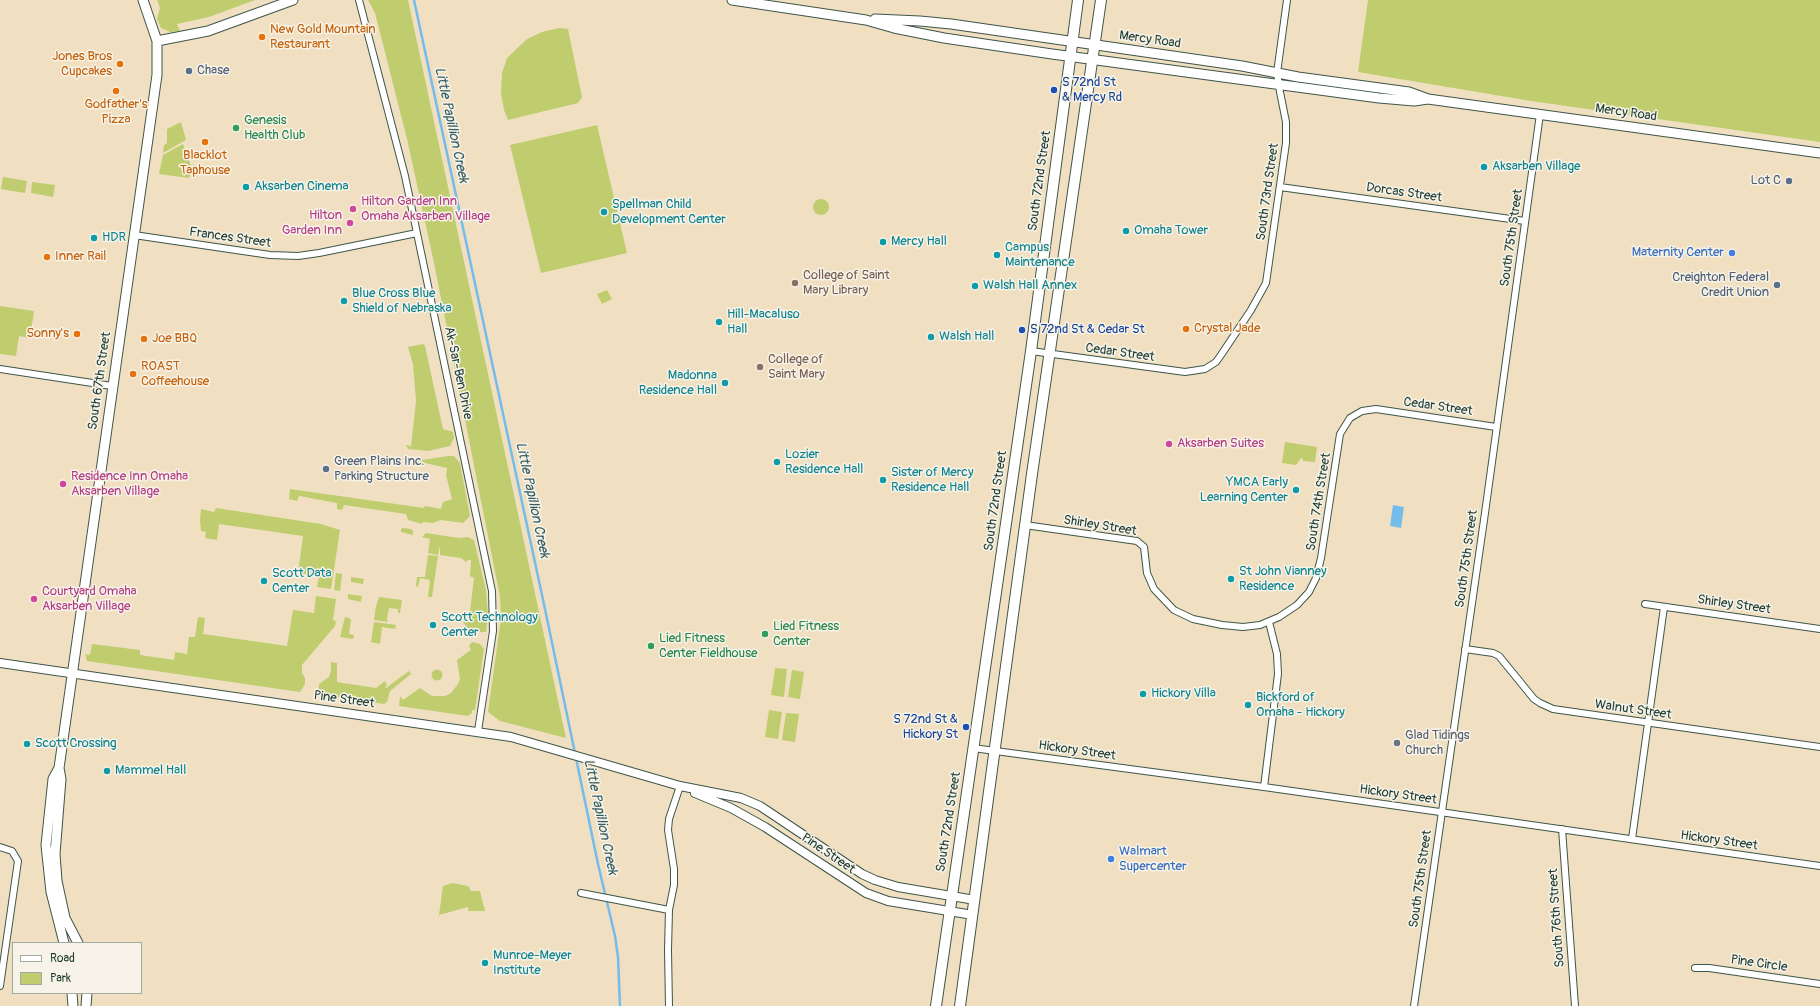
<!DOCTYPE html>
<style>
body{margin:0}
#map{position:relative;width:1820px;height:1006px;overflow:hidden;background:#f0e0c1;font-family:Pangolin,sans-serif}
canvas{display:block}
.legend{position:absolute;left:12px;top:942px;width:130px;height:52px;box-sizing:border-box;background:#f7f3e8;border:1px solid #a1aaa0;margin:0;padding:5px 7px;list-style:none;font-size:12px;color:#1f3d34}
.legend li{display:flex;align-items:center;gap:8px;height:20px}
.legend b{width:20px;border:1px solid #a1aaa0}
</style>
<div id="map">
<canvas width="1820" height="1006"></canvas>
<ul class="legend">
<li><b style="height:5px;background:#fff"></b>Road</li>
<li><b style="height:11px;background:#bfcd6f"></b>Park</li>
</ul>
</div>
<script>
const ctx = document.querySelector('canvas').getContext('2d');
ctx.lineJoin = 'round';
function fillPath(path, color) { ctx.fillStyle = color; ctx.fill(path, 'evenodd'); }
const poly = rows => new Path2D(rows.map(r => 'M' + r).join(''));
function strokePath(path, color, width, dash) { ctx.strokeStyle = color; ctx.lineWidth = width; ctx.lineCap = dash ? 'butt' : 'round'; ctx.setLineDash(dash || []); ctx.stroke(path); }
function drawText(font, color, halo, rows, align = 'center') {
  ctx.font = font + ' Pangolin,sans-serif'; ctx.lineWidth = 3; ctx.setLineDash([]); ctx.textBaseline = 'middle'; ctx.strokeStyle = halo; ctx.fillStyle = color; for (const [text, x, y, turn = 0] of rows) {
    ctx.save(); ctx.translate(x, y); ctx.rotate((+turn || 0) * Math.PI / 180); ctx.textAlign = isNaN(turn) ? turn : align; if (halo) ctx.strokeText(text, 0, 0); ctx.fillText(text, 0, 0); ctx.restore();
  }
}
const green = poly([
 [157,0,255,0,209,17,177,24,180,31,170,32,161,28,157,19,160,8],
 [368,0,408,0,566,738,500,721,488,712,501,618,500,597,434,263,407,139,375,13],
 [1368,0,1820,0,1820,142,1531,101,1358,72],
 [559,28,568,29,582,97,578,103,508,120,504,110,501,93,502,73,507,58,527,39,542,32],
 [181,122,186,140,163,153,164,145,167,143,167,129],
 [597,125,627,253,541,273,510,145],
 [183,144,191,166,195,165,196,169,193,170,189,178,159,174,163,155],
 [3,177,27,181,25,193,1,189],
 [32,182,55,185,53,197,31,193],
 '813 207a8 8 0 1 1 16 0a8 8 0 1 1-16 0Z',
 [607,290,612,299,602,304,597,294],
 [0,306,34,311,30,338,19,336,16,356,0,354],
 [423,344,425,346,443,429,453,432,454,438,450,446,428,451,408,449,406,445,411,446,416,401,413,364,408,347],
 [1285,442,1317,447,1315,462,1303,461,1302,457,1296,465,1282,463],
 [448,456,454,456,460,463,470,516,463,523,441,520,433,523,423,522,422,524,408,520,406,514,344,505,342,510,337,509,337,503,299,496,297,501,289,499,290,489,424,508,425,506,441,509,443,502,452,499,446,475,447,468,416,461],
 [216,508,321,524,340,530,331,589,317,587,319,576,298,573,303,536,219,524,217,540,205,538,206,532,201,531,200,521,201,509,214,512],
 [403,528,411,529,413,531,413,535,401,532,401,529],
 [426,533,459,538,468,537,474,540,486,590,488,616,486,632,470,632,463,622,469,620,474,578,470,576,471,560,468,560,466,562,461,558,440,555,440,546,438,555,428,553,430,539,422,537],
 [428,555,438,556,432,597,428,597,430,580,420,578,418,587,416,586,417,577,425,577],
 [336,573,342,574,340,591,334,590],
 [351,577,364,579,363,584,351,582],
 [348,594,362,596,361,602,348,599],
 [316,596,336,599,333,620,336,621,335,626,302,665,302,673,305,678,305,684,300,692,87,661,85,654,90,655,92,644,140,650,140,655,174,660,175,652,187,654,189,637,195,637,198,617,205,618,203,634,287,646,293,610,314,613],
 [379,597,402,600,400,613,398,613,398,609,389,608,387,619,388,622,374,620,376,606],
 [345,617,351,619,349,634,354,635,353,639,340,637],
 [374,622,396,625,395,629,382,627,380,644,371,642],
 [472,642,480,644,484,649,475,710,472,710,472,713,468,716,399,706,400,696,403,700,420,688,432,696,445,696,451,693,458,684,460,679,457,660,471,650,469,646],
 [331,662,337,663,337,682,376,688,385,681,387,685,385,687,386,688,409,671,411,674,390,691,387,702,384,704,319,694,318,693,319,684,329,677,331,670],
 [775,668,787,669,784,697,771,695],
 '431.5 675a5.5 5.5 0 1 1 11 0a5.5 5.5 0 1 1-11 0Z',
 [792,670,804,672,800,699,788,697],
 [769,710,782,712,778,739,765,737],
 [786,713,799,714,795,742,782,740],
 [452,883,468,886,471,891,480,891,485,911,468,911,468,907,439,915,443,886]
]);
const water = poly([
 [1393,505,1404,507,1401,528,1390,526]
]);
const stream = poly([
 [414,0,545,609,598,864,615,936,618,957,620,1006]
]);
const minor = poly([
 [359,0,405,176,492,591,493,631,478,731],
 [1280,187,1525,221],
 [134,235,270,255,298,256,319,253,417,233],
 [1031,351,1185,372,1205,369,1216,362,1221,355,1251,310,1266,283,1286,143,1286,122,1280,92,1277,73,1287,0],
 [0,369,112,386],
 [1025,525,1137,541,1144,547,1147,573,1154,589,1174,610,1193,619,1222,625,1243,627,1260,625,1279,617,1297,605,1309,592,1316,578,1321,558,1340,434,1350,418,1362,411,1376,409,1496,427],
 [1645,604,1820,629],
 [1465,649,1493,653,1499,656,1534,699,1540,703,1553,709,1820,747],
 [973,748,1264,787,1820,866],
 [1264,787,1278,674,1277,654,1269,622],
 [1562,829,1575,1006],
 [1632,839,1664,607],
 [0,847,12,851,18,861,0,986],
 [581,893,669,910,674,885,674,869,668,830,669,819,680,786],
 [1695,968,1709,968,1820,984],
 [669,1006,668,950,669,910],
 [1414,1006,1485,513,1540,114]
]);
const tertiary = poly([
 [0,663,511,737,680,786,741,798,760,806,862,874,875,880,898,887,975,900],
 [695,793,731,808,765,827,866,893,888,901,973,915]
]);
const secondary = poly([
 [732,0,866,20,894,28,944,38,1052,54,1379,98,1414,101,1428,99,1820,153],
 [875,19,920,21,951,24,1242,66,1298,77,1409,92,1428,99],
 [157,41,208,31,293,0],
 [59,768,53,779,46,845,51,892,64,943],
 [78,943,65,918,57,881,55,854,61,779,59,768,157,75,157,41,143,0],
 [72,993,73,1006],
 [86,1006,87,993]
]);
const primary = poly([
 [936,1006,1031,351,1078,0],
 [960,1006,1032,474,1101,0]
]);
const markers = [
 [262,37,4,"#e8710a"],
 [120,64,4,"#e8710a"],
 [189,71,4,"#5c6f8a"],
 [1054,90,4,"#1a4fb4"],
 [116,91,4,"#e8710a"],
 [236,128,4,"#2e9e5b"],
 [205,142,4,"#e8710a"],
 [1484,167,4,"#0f9aa8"],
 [1789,181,4,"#5c6f8a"],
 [246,187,4,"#0f9aa8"],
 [353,209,4,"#d1479c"],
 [604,212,4,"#0f9aa8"],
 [350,223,4,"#d1479c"],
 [1126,231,4,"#0f9aa8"],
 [94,238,4,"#0f9aa8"],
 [883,242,4,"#0f9aa8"],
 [1732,253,4,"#3f7fe0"],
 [997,255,4,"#0f9aa8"],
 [47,257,4,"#e8710a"],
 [795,283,4,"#8d6e63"],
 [1777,285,4,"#5c6f8a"],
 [975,286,4,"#0f9aa8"],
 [344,301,4,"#0f9aa8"],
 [719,322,4,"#0f9aa8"],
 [1186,329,4,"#e8710a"],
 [1022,330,4,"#1a4fb4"],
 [77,334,4,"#e8710a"],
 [931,337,4,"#0f9aa8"],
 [144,339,4,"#e8710a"],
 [760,367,4,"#8d6e63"],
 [133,374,4,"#e8710a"],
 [725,383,4,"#0f9aa8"],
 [1169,444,4,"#d1479c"],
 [777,462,4,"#0f9aa8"],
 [326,469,4,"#5c6f8a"],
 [883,480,4,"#0f9aa8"],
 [63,484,4,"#d1479c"],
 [1296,490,4,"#0f9aa8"],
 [1231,579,4,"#0f9aa8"],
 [264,581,4,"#0f9aa8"],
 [34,599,4,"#d1479c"],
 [433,625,4,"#0f9aa8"],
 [765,634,4,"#2e9e5b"],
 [651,646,4,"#2e9e5b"],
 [1143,694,4,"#0f9aa8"],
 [1248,705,4,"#0f9aa8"],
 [966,727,4,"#1a4fb4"],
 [1397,743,4,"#6b7280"],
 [27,744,4,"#0f9aa8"],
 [107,771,4,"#0f9aa8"],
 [1111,859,4,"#3f7fe0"],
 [485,963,4,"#0f9aa8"]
];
const foodNames = [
 ["New Gold Mountain",270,30],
 ["Restaurant",270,45],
 ["Jones Bros",112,57,"right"],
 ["Cupcakes",112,72,"right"],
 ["Godfather's",116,105,"center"],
 ["Pizza",116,120,"center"],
 ["Blacklot",205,156,"center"],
 ["Taphouse",205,171,"center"],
 ["Inner Rail",55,257],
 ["Crystal Jade",1194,329],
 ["Sonny's",69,334,"right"],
 ["Joe BBQ",152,339],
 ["ROAST",141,367],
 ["Coffeehouse",141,382]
];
const streetNames = [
 ["Mercy Road",1150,40,8],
 ["Mercy Road",1626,113,8],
 ["South 72nd Street",1040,181,-82],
 ["South 73rd Street",1268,192,-82],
 ["Dorcas Street",1404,193,8],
 ["Frances Street",230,238,8],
 ["South 75th Street",1512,238,-82],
 ["Cedar Street",1120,353,8],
 ["Ak-Sar-Ben Drive",458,373,78],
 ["South 67th Street",100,381,-82],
 ["Cedar Street",1438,407,8],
 ["South 72nd Street",996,501,-82],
 ["South 74th Street",1319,502,-81],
 ["Shirley Street",1100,526,9],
 ["South 75th Street",1467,559,-82],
 ["Shirley Street",1734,605,8],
 ["Pine Street",344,700,8],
 ["Walnut Street",1633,710,8],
 ["Hickory Street",1077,751,8],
 ["Hickory Street",1398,795,8],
 ["South 72nd Street",949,822,-81],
 ["Hickory Street",1719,841,8],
 ["Pine Street",828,854,34],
 ["South 75th Street",1421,879,-82],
 ["South 76th Street",1557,918,-94],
 ["Pine Circle",1759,964,8]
];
const serviceNames = [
 ["Chase",197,71],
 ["Lot C",1781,181,"right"],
 ["Creighton Federal",1769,278,"right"],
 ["Credit Union",1769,293,"right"],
 ["Green Plains Inc.",334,462],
 ["Parking Structure",334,477]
];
const transitNames = [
 ["S 72nd St",1062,83],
 ["& Mercy Rd",1062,98],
 ["S 72nd St & Cedar St",1030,330],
 ["S 72nd St &",958,720,"right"],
 ["Hickory St",958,735,"right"]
];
const leisureNames = [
 ["Genesis",244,121],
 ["Health Club",244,136],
 ["Lied Fitness",773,627],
 ["Center",773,642],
 ["Lied Fitness",659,639],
 ["Center Fieldhouse",659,654]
];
const cultureNames = [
 ["Aksarben Village",1492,167],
 ["Aksarben Cinema",254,187],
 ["Spellman Child",612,205],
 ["Development Center",612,220],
 ["Omaha Tower",1134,231],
 ["HDR",102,238],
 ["Mercy Hall",891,242],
 ["Campus",1005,248],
 ["Maintenance",1005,263],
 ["Walsh Hall Annex",983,286],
 ["Blue Cross Blue",352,294],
 ["Shield of Nebraska",352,309],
 ["Hill-Macaluso",727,315],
 ["Hall",727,330],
 ["Walsh Hall",939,337],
 ["Madonna",717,376,"right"],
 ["Residence Hall",717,391,"right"],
 ["Lozier",785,455],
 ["Residence Hall",785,470],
 ["Sister of Mercy",891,473],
 ["Residence Hall",891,488],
 ["YMCA Early",1288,483,"right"],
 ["Learning Center",1288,498,"right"],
 ["St John Vianney",1239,572],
 ["Residence",1239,587],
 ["Scott Data",272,574],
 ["Center",272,589],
 ["Scott Technology",441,618],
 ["Center",441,633],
 ["Hickory Villa",1151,694],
 ["Bickford of",1256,698],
 ["Omaha - Hickory",1256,713],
 ["Scott Crossing",35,744],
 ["Mammel Hall",115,771],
 ["Munroe-Meyer",493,956],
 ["Institute",493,971]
];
const hotelNames = [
 ["Hilton Garden Inn",361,202],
 ["Omaha Aksarben Village",361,217],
 ["Hilton",342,216,"right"],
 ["Garden Inn",342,231,"right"],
 ["Aksarben Suites",1177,444],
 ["Residence Inn Omaha",71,477],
 ["Aksarben Village",71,492],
 ["Courtyard Omaha",42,592],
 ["Aksarben Village",42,607]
];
const shopNames = [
 ["Maternity Center",1724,253],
 ["Walmart",1119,852,"left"],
 ["Supercenter",1119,867,"left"]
];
const educationNames = [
 ["College of Saint",803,276],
 ["Mary Library",803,291],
 ["College of",768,360],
 ["Saint Mary",768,375]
];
const worshipNames = [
 ["Glad Tidings",1405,736],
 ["Church",1405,751]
];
const waterNames = [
 ["Little Papillion Creek",451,125,78],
 ["Little Papillion Creek",532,500,78],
 ["Little Papillion Creek",600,817,78]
];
fillPath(green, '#bfcd6f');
fillPath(water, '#74bcec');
strokePath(stream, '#74bcec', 2.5);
strokePath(minor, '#3e5549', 8);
strokePath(tertiary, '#3e5549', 10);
strokePath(secondary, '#3e5549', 11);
strokePath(primary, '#3e5549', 12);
strokePath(minor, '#fff', 6);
strokePath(tertiary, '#fff', 8);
strokePath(secondary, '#fff', 9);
strokePath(primary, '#fff', 10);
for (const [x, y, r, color] of markers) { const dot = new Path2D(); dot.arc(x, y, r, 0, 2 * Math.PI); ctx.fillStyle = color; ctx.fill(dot); strokePath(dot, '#f7f3e8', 1.5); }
drawText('13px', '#c56008', '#f7f3e8', foodNames, 'left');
drawText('13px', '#1f3d34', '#f7f3e8', streetNames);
drawText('13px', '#4e5e75', '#f7f3e8', serviceNames, 'left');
drawText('13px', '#164399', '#f7f3e8', transitNames, 'left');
drawText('13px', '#27864d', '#f7f3e8', leisureNames, 'left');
drawText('13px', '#0d838f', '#f7f3e8', cultureNames, 'left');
drawText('13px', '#b23c85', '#f7f3e8', hotelNames, 'left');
drawText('13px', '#366cbe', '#f7f3e8', shopNames, 'right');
drawText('13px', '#785e54', '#f7f3e8', educationNames, 'left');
drawText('13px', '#5b616d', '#f7f3e8', worshipNames, 'left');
drawText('italic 14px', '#345d62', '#f7f3e8', waterNames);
</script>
